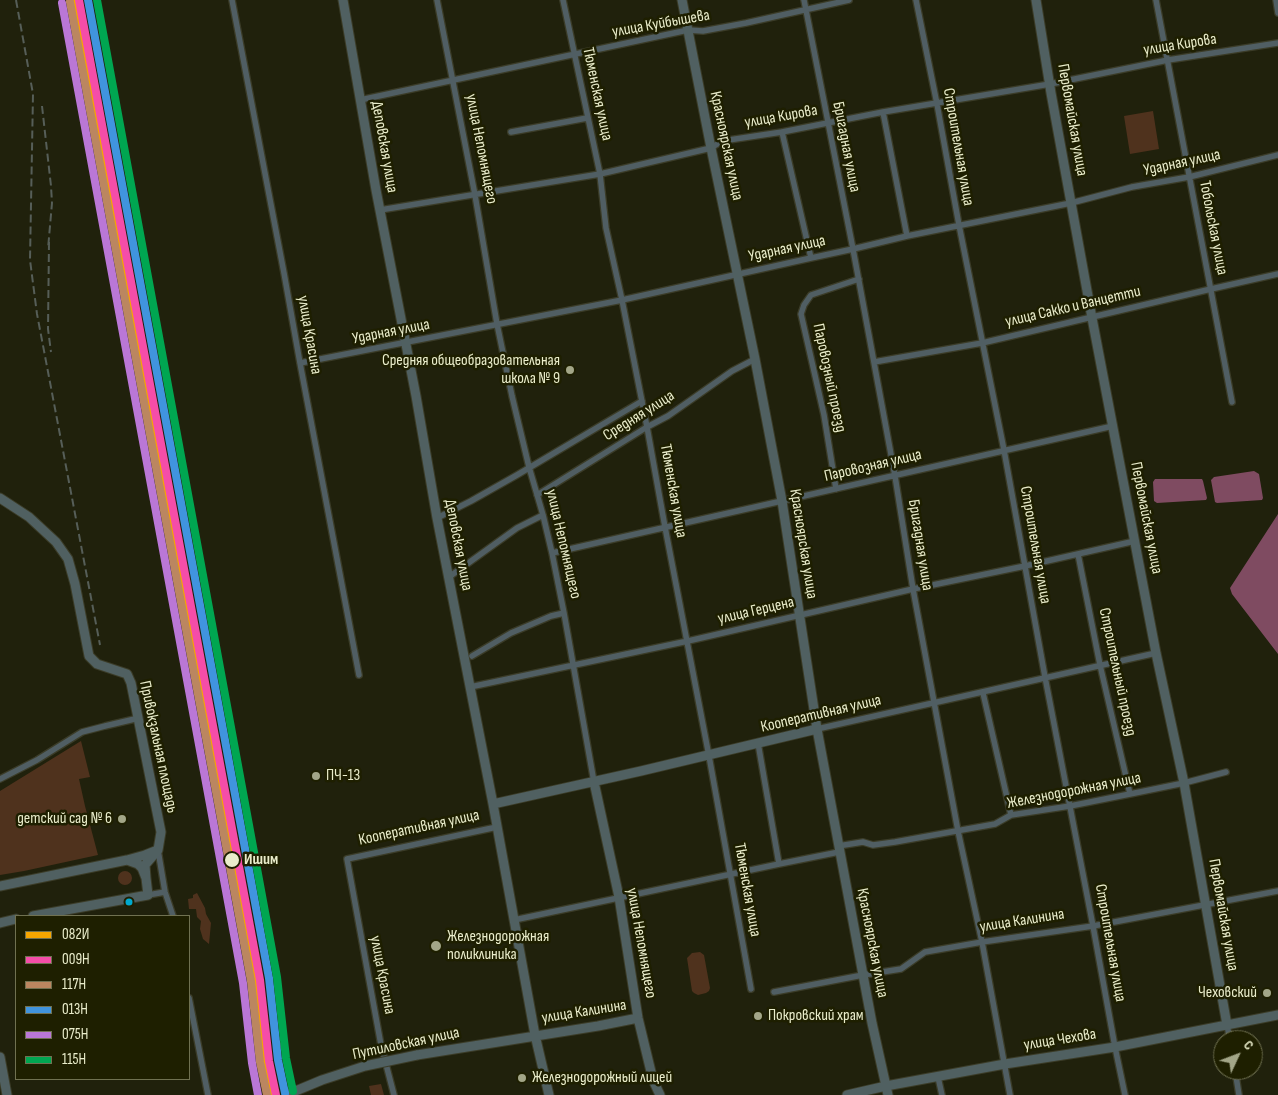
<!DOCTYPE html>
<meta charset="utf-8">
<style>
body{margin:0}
#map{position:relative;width:1278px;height:1095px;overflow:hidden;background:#20210c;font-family:"Sofia Sans Condensed",sans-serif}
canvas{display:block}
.legend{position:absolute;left:15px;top:915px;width:175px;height:165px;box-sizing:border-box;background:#1e1f00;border:1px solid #707151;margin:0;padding:6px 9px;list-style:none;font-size:15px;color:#eaedcb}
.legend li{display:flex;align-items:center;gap:10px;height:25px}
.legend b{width:25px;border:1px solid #707151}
.north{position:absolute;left:1213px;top:1030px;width:50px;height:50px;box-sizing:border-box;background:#1e1f00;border:1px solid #707151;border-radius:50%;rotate:47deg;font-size:14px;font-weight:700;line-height:20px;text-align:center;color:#eaedcb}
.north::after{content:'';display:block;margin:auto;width:18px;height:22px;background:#a3a688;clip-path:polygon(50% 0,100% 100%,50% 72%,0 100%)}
</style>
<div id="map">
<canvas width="1278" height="1095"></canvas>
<ul class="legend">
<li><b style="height:6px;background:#f7a600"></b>082И</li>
<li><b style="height:6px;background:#f54da8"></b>009Н</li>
<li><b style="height:6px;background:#bb8660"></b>117Н</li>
<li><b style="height:6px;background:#4094de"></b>013Н</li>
<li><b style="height:6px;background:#ba77d6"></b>075Н</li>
<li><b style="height:6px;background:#00a651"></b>115Н</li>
</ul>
<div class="north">С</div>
</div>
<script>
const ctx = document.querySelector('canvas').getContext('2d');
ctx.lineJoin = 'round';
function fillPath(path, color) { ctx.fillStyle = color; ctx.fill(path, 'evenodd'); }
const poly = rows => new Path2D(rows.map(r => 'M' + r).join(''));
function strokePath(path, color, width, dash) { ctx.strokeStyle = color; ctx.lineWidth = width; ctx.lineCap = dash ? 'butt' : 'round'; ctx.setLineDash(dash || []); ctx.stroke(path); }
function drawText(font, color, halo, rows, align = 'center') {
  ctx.font = font + ' "Sofia Sans Condensed",sans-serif'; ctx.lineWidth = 5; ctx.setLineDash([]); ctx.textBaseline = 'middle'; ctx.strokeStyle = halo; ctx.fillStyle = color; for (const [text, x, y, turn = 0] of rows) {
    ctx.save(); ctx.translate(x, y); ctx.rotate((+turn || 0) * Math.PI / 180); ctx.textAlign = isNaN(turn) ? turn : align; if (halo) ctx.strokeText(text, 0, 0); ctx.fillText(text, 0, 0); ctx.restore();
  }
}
const green = poly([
 [1153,111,1159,149,1130,154,1124,116],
 [81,741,90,777,79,779,85,806,98,855,24,871,0,875,0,791],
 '118 878a7 7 0 1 1 14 0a7 7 0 1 1-14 0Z',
 [197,893,205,908,206,914,211,923,209,944,203,939,200,929,201,921,197,917,196,909,189,909,188,899,193,898,193,895],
 [700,952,704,955,710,988,709,991,706,993,698,995,694,993,692,991,687,958,692,953],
 [381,1084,384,1095,371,1095,369,1086]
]);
const water = poly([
 [1254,471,1259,474,1263,498,1262,500,1217,503,1215,502,1211,480,1214,477],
 [1155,479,1202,479,1203,481,1207,498,1206,500,1157,503,1154,501,1153,482],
 [1278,514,1278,654,1232,594,1230,588]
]);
const street = poly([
 [232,0,284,273,300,363,359,675],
 [437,0,475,195,497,324,512,396,529,467,543,515,552,553,564,613,594,782],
 [563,0,600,174,606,228,622,300,647,427,665,527,709,756,751,989],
 [804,0,853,249,895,476,913,589,958,831,982,942,1010,1095],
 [916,0,937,104,959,225,1004,450,1045,677,1093,926,1115,1047,1125,1095],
 [1156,0,1232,402],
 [1276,0,1278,13],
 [360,100,688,30,703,31,746,23,849,0],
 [883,112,907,236],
 [511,132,587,118],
 [782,132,811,258],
 [380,210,600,174,711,148,722,141,782,132,883,112,1050,84,1168,60,1278,43],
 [874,362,982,343,1211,289,1278,274],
 [300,363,622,300,811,258,853,249,907,236,1071,203,1132,187,1189,177,1278,155],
 [836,489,824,415,801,314,804,305,811,295,859,279],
 [537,495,647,427,668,416,732,371,755,359],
 [437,518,471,501,517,475,642,401],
 [552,553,1113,426],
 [1078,554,1100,665,1130,794],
 [449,577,517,528,543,515],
 [472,656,511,633,551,616,564,613],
 [470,687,688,641,913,589,1025,566,1135,541],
 [983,693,1011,815],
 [817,729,1156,653],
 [758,743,779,864],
 [0,779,37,760,82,732,105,726,139,718],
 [838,846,863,842,873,845,895,842,995,824,1011,815,1070,806,1130,794,1184,783,1226,772],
 [158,850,165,892,173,916],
 [148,895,165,892],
 [514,920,779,864,839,852],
 [774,992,863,975,901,969,925,952,982,942,1093,926,1278,891],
 [189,998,208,1095],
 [1227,1025,1230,1040],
 [1235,1070,1239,1095],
 [938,1077,942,1095],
 [394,1095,381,1045,347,859,497,827]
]);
const secondary = poly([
 [343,0,376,190,416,396,437,518,493,804,535,1035,549,1095],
 [682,0,711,148,755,359,782,501,817,729,872,1023,888,1095],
 [1036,0,1051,93,1092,318,1156,653,1184,783,1227,1025],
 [0,498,29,517,56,542,68,559,75,584,89,656,97,664,127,674,131,683,161,832,158,850,145,865,146,878],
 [594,782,619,897,638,1018,653,1080,660,1095],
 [493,804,641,771,817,729],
 [0,886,127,860,145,855,155,851],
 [33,916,148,895,146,878,142,868,138,864,127,860],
 [0,923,16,919],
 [417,1055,598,1026,638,1018],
 [0,1057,7,1095],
 [847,1095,886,1086,1005,1064,1115,1047,1278,1015]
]);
const rail = poly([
 [16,0,33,94,30,260,37,314,100,645],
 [42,106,51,186,52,203,48,249],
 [49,242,48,329,51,352],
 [270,1008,295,1095]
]);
const secondaryBridge = poly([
 [286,1095,322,1080,365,1066,417,1055]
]);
const rail1 = poly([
 [76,0,118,228,141,373,174,544,187,619,256,986,267,1081,270,1095]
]);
const rail2 = poly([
 [79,0,260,980,269,1061,276,1095]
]);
const rail3 = poly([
 [70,2,251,981,260,1062,267,1095]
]);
const rail4 = poly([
 [88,0,269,978,278,1060,285,1093]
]);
const rail5 = poly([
 [62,3,243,983,252,1063,258,1095]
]);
const rail6 = poly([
 [97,0,277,977,286,1058,293,1091]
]);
const markers = [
 [570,370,5,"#a3a688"],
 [316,776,5,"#a3a688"],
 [122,819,5,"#a3a688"],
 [232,860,8,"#eaedcb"],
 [129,902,4.5,"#00a9ce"],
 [436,946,6,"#a3a688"],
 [1267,993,5,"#a3a688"],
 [758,1016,5,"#a3a688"],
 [522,1078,5,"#a3a688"]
];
const streetNames = [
 ["улица Куйбышева",661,24,-10],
 ["улица Кирова",1180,45,-9],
 ["Тюменская улица",597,94,78],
 ["улица Кирова",781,117,-10],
 ["Первомайская улица",1072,120,80],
 ["Красноярская улица",726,146,78],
 ["Деповская улица",384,147,80],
 ["Бригадная улица",846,147,79],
 ["Строительная улица",958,147,80],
 ["улица Непомнящего",481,149,79],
 ["Ударная улица",1182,163,-12],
 ["Тобольская улица",1213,228,79],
 ["Ударная улица",787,249,-12],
 ["улица Сакко и Ванцетти",1073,307,-13],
 ["Ударная улица",391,332,-11],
 ["улица Красина",309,335,80],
 ["Паровозный проезд",829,378,78],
 ["Средняя улица",639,416,-32],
 ["Паровозная улица",873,466,-13],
 ["Тюменская улица",673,491,80],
 ["Первомайская улица",1146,518,79],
 ["улица Непомнящего",563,544,77],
 ["Красноярская улица",803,544,81],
 ["Деповская улица",458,545,79],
 ["Бригадная улица",920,545,81],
 ["Строительная улица",1035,545,80],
 ["улица Герцена",756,611,-13],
 ["Строительный проезд",1117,672,78],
 ["Кооперативная улица",821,714,-13],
 ["Привокзальная площадь",158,747,78],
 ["Железнодорожная улица",1074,791,-11],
 ["Кооперативная улица",419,828,-12],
 ["Тюменская улица",747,890,80],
 ["Первомайская улица",1223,915,80],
 ["улица Калинина",1022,921,-9],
 ["улица Непомнящего",641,943,80],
 ["Красноярская улица",872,943,79],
 ["Строительная улица",1110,943,80],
 ["улица Красина",382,975,79],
 ["улица Калинина",584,1012,-9],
 ["улица Чехова",1060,1040,-9],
 ["Путиловская улица",406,1044,-12]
];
const poiNames = [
 ["Средняя общеобразовательная",560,361,"right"],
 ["школа № 9",560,379,"right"],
 ["ПЧ-13",326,776],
 ["детский сад № 6",112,819,"right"],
 ["Железнодорожная",447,937],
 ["поликлиника",447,955],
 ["Чеховский",1257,993,"right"],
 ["Покровский храм",768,1016],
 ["Железнодорожный лицей",532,1078]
];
const stopNames = [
 ["Ишим",244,860]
];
fillPath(green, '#4f321d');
fillPath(water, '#7f4b61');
strokePath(street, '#3b3c28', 8);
strokePath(secondary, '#3b3c28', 11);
strokePath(street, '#505e63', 5.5);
strokePath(secondary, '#506061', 9);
strokePath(rail, '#565e58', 2, [8, 4]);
strokePath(secondaryBridge, '#3b3c28', 11, []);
strokePath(secondaryBridge, '#506061', 9);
strokePath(rail1, '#f7a600', 8);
strokePath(rail2, '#f54da8', 8);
strokePath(rail3, '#bb8660', 8);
strokePath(rail4, '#4094de', 8);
strokePath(rail5, '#ba77d6', 8);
strokePath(rail6, '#00a651', 8);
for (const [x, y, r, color] of markers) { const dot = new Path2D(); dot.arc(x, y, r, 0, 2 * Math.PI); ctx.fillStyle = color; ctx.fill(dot); strokePath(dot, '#1e1f00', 2); }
drawText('16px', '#eaedcb', '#1e1f00', streetNames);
drawText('16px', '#eaedcb', '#1e1f00', poiNames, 'left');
drawText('bold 16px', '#eaedcb', '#1e1f00', stopNames, 'left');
</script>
